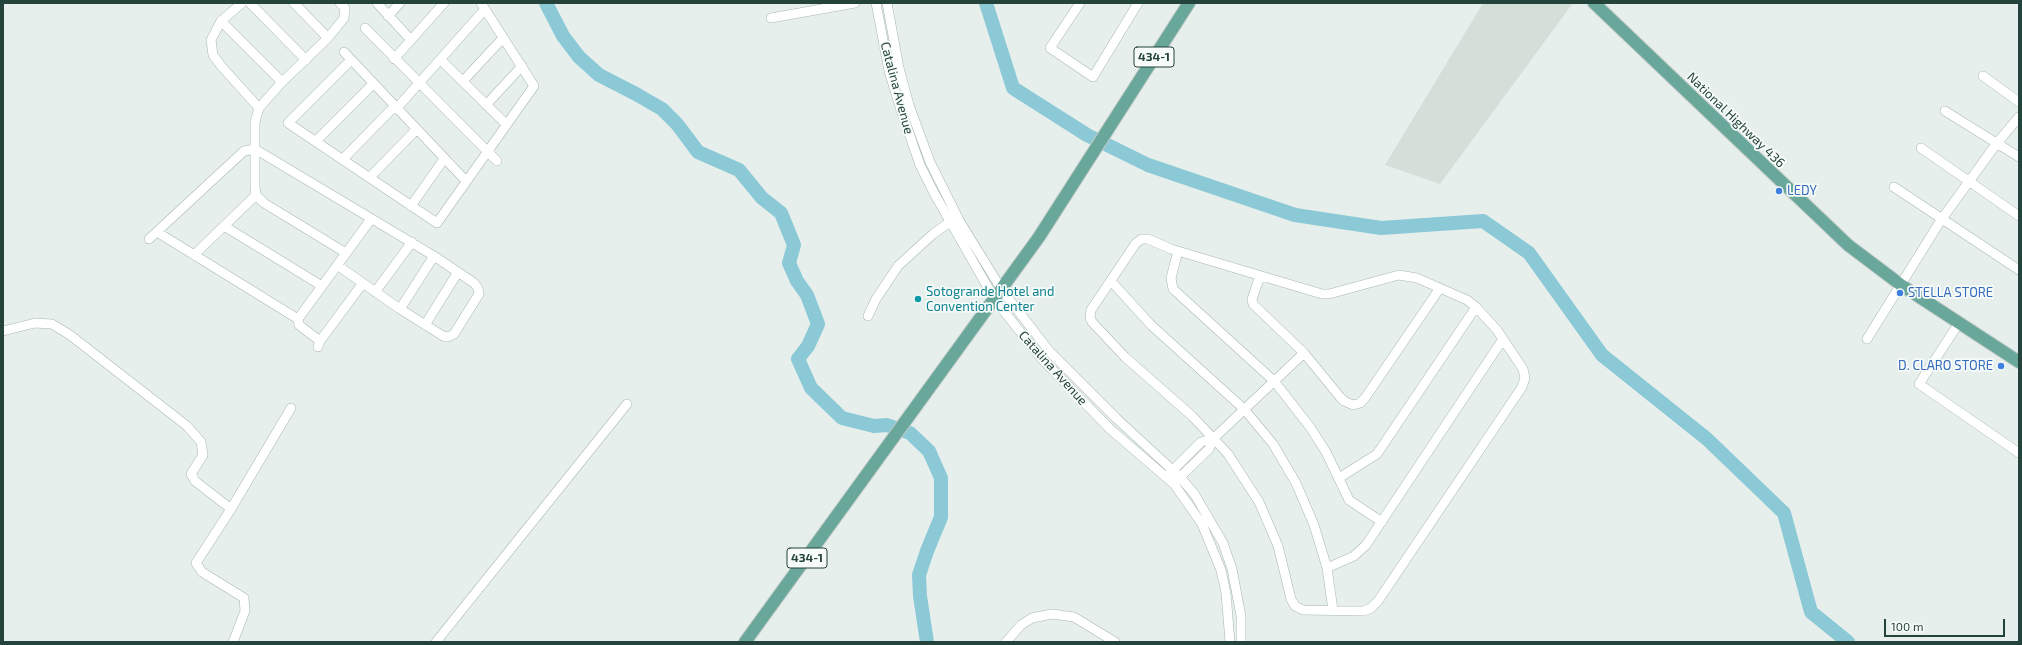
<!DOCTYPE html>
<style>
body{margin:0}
#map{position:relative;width:2022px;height:645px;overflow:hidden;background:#e6efeb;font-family:"Exo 2",sans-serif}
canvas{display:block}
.frame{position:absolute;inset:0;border:4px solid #23433b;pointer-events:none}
.scale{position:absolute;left:1884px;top:619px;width:121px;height:18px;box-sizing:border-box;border:2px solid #23433b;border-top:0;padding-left:5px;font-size:12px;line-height:14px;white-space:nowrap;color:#23433b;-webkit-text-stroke:3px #f7fbf9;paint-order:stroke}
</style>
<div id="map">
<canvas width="2022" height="645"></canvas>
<div class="frame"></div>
<div class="scale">100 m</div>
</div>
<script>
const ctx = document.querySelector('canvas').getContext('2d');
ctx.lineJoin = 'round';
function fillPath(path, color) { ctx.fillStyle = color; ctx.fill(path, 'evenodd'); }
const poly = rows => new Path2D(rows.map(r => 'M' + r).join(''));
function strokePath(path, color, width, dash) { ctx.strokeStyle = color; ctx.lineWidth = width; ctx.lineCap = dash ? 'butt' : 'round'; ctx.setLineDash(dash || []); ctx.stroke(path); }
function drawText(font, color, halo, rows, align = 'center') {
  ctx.font = font + ' "Exo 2",sans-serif'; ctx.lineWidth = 3.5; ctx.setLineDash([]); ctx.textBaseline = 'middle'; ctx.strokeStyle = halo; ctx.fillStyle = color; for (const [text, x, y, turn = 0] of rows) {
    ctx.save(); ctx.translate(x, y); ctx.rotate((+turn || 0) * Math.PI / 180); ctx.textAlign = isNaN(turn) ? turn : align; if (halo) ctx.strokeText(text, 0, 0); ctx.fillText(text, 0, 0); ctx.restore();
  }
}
const built = poly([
 [1483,3,1573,3,1440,184,1385,165]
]);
const river = poly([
 [546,3,563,36,579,57,599,75,636,94,662,109,677,124,698,152,739,170,762,198,781,213,794,245,789,263,797,281,807,295,818,324,808,346,798,359,811,388,842,418,874,426,887,425,910,433,929,451,941,478,941,517,927,551,919,575,920,596,927,642],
 [986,3,1013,88,1087,135,1148,165,1295,215,1381,228,1483,221,1529,253,1602,355,1707,439,1784,513,1811,612,1848,642]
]);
const street = poly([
 [242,3,221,21,211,40,213,55,222,67,259,108],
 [250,3,306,60],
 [294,3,328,38],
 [340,3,345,8,344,18,328,38,282,82,259,108,255,122,255,186,256,195,264,203,346,253],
 [377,3,411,40],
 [876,3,889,71,900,107,920,165,934,193,995,300,1041,358,1110,429,1174,484,1202,524,1221,570,1226,593,1230,642],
 [887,3,899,68,909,105,930,162,960,222,1002,290,1050,352,1117,419,1180,477,1195,495,1223,543,1232,569,1241,616,1241,642],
 [1080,3,1050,48,1093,77,1138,3],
 [388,16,400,3],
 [771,18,855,3],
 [221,21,282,82],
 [365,28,497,161],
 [344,52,466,181],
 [394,59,444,3],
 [351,60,288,123,437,223,534,86,481,3],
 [441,60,506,124],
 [1983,76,2019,102],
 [463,81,503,38],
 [486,105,522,66],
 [396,109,485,9],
 [1945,111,2019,157],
 [316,141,373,84],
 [1921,148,2019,216],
 [343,159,394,107],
 [370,177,416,130],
 [1894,187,2019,270],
 [411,206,444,159],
 [224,226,322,286],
 [157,232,298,319],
 [149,239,244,151,255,149,434,256,474,283,478,288,479,294,454,334,448,337,443,336,400,309,337,265],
 [1142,239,1148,239,1171,249,1322,294,1329,294,1399,275,1417,278,1467,300,1476,307,1497,330,1523,369,1525,378,1522,387,1378,601,1371,608,1364,611,1303,610,1295,606,1291,599,1278,546,1269,525,1259,502,1228,454,1192,416,1125,357,1092,322,1090,318,1091,310,1136,243,1142,239],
 [1178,251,1171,278,1173,289,1274,381,1310,427,1326,452,1349,500,1382,522],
 [194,255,256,195],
 [1260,276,1252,299,1253,304,1304,353,1340,397,1344,401,1353,405,1360,403,1365,398,1440,288],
 [1111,281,1151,325,1244,409,1273,444,1296,483,1314,525,1327,568,1333,610],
 [375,292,412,242],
 [400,309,434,256],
 [868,316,876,299,898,266,933,234,950,222,954,222],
 [1959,323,1919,384,2019,453],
 [425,325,458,272],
 [3,331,35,323,52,324,70,335,187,426,201,442,203,455,191,474,195,481,231,509,196,563,202,572,244,598,245,611,233,642],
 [1867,339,1941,220,1997,143,2019,117],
 [320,341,299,325,298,319,371,219],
 [318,347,320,341,363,283],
 [1169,474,1201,442,1214,438],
 [1339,478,1377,454,1476,307],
 [1176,481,1209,449,1214,438,1304,353],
 [231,509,291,408],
 [1327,568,1354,556,1366,545,1503,339],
 [436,642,627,404],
 [1006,642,1021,625,1032,618,1052,614,1074,617,1115,642]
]);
const primary = poly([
 [1594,3,1848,245,1901,285,2019,362],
 [745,642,1039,237,1189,3]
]);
const markers = [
 [1779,191,4,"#3f7fe0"],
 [1900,293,4,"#3f7fe0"],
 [918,299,4,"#0f9aa8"],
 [2001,366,4,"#3f7fe0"]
];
const shields = [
 [1154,57,40],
 [807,558,40]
];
const shieldNames = [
 ["434-1",1154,57],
 ["434-1",807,558]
];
const streetNames = [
 ["Catalina Avenue",897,88,75],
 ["National Highway 436",1736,120,44],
 ["Catalina Avenue",1053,368,48]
];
const shopNames = [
 ["LEDY",1787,191],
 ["STELLA STORE",1908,293],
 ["D. CLARO STORE",1993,366,"right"]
];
const cultureNames = [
 ["Sotogrande Hotel and",926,292],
 ["Convention Center",926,307]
];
fillPath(built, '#d4dfda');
strokePath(river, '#8bc9d6', 14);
strokePath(street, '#a8b8b3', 10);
strokePath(primary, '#c1cac8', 14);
strokePath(street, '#fff', 9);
strokePath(primary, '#68a799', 12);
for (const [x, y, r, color] of markers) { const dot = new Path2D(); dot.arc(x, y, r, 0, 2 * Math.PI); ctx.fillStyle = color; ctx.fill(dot); strokePath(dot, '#f7fbf9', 1.5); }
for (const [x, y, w] of shields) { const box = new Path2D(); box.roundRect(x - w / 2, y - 10, w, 20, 3); ctx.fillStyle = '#f7fbf9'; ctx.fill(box); strokePath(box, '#23433b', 1); }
drawText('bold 12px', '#23433b', null, shieldNames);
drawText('13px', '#23433b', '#f7fbf9', streetNames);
drawText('13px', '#366cbe', '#f7fbf9', shopNames, 'left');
drawText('13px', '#0d838f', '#f7fbf9', cultureNames, 'left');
</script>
